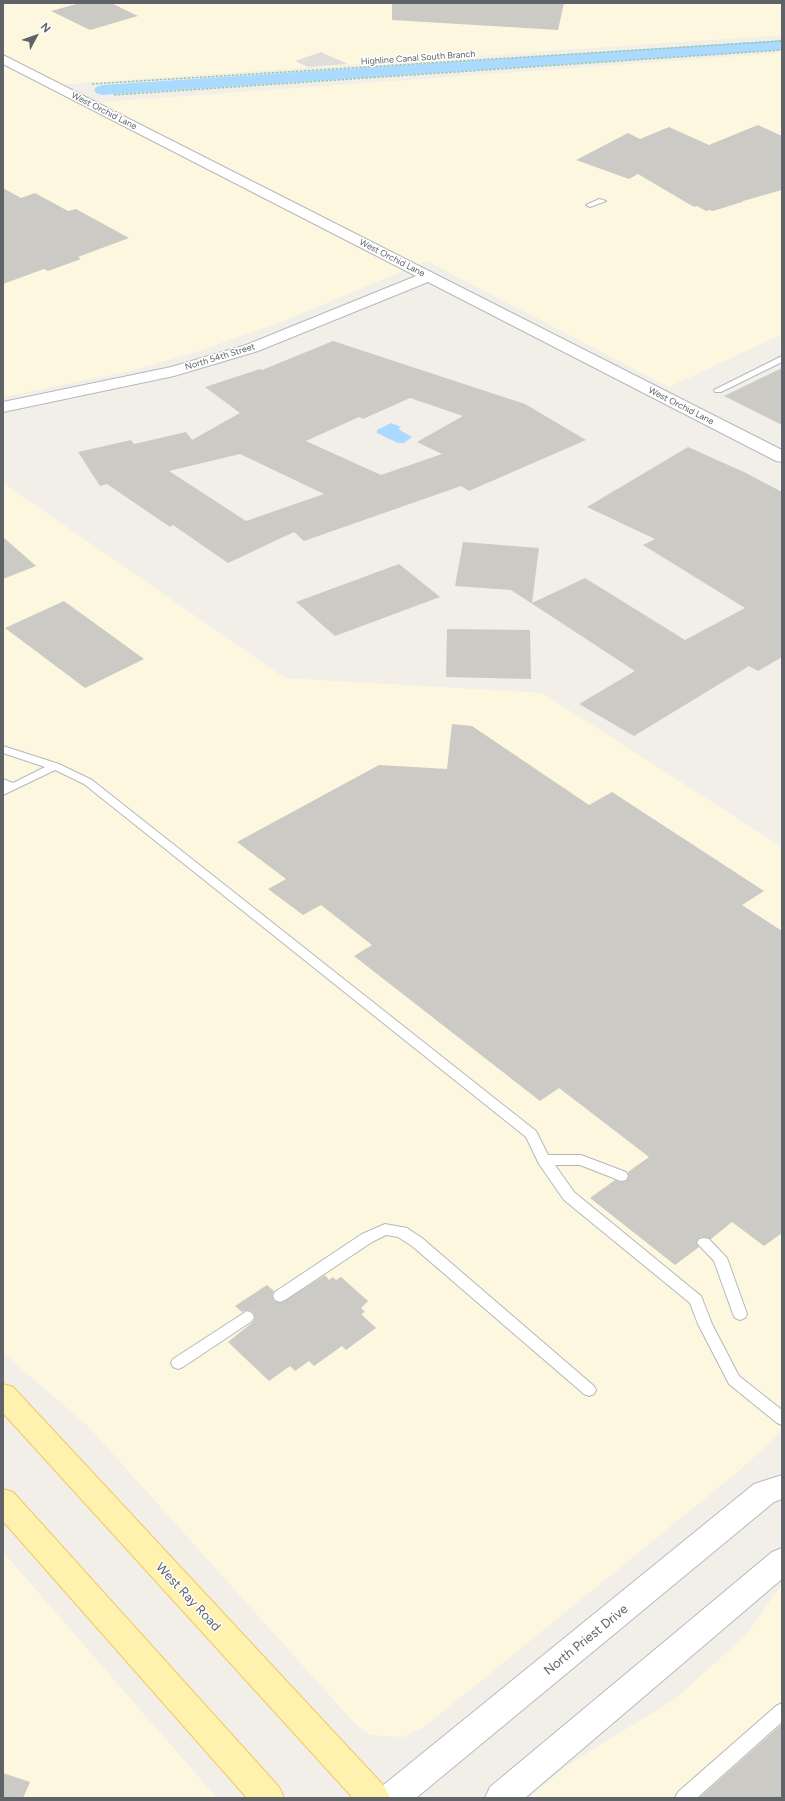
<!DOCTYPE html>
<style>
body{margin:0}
#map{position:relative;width:785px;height:1801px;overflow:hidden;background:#f1efe8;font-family:Figtree,sans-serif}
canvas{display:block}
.frame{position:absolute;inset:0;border:4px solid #5f6368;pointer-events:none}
.north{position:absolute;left:16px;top:16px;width:40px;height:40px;-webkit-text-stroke:3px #fff;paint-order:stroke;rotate:49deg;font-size:11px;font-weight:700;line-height:16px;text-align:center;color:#5f6368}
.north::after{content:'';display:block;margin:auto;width:14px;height:18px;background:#5f6368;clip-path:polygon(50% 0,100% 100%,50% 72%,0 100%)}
</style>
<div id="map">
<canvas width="785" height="1801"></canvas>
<div class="frame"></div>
<div class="north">N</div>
</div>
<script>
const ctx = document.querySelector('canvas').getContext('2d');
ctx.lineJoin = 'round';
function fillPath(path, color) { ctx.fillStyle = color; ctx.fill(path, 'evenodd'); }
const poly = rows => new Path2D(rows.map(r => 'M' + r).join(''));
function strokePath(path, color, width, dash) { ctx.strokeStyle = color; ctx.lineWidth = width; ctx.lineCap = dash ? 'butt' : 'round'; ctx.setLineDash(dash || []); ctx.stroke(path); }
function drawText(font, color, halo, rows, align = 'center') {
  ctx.font = font + ' Figtree,sans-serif'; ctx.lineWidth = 3; ctx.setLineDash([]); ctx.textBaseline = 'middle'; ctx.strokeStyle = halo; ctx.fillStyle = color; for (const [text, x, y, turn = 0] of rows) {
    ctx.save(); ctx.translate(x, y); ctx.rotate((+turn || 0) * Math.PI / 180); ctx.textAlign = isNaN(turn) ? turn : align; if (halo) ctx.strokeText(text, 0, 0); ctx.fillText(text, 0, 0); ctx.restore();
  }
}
const commercial = poly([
 [3,3,782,3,782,35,54,85,89,103,782,53,782,334,669,387,427,261,281,322,196,352,131,371,3,397],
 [3,483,285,678,542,693,782,847,782,1430,740,1470,445,1710,424,1727,403,1737,371,1735,357,1726,87,1425,10,1359,3,1351],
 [3,1552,217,1798,3,1798],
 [782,1584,782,1798,529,1798,569,1764,675,1699,745,1636]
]);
const industrial = poly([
 [321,52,325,54,348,64,308,67,295,61]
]);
const water = poly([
 [391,423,401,427,398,429,412,437,404,443,398,443,377,433,377,430]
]);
const canal = poly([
 [782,40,782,50,102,95,96,93,94,90,96,87,102,85,782,40]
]);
const building = poly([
 [80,3,111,3,138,16,90,30,51,11],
 [392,3,564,3,558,30,392,20],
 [758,125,782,136,782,190,743,201,742,202,713,211,710,210,706,211,697,206,694,207,638,174,629,179,576,160,628,133,640,139,669,127,709,145],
 [3,188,21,198,35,193,68,211,76,209,129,238,78,257,81,259,48,271,44,269,3,284],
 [333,341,525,404,586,440,469,491,461,486,304,541,294,532,228,563,173,525,170,527,107,484,100,486,78,452,131,440,134,444,186,432,192,440,240,413,205,387,260,369,262,370],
 [410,398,463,416,417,442,442,454,381,475,306,441,359,417,363,419],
 [240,454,324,494,246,521,169,471],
 [782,368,782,425,724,396],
 [688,447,746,473,782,492,782,657,758,671,749,666,634,736,579,704,635,671,511,590,455,586,463,542,539,548,532,603,585,578,685,640,745,608,643,545,655,539,587,507],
 [3,537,36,566,3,579],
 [399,564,440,597,335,636,296,602],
 [64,601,144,659,85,688,5,628],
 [447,629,530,630,531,679,446,677],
 [452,724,472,726,589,805,612,792,764,891,742,905,782,931,782,1233,764,1246,732,1222,711,1239,704,1237,699,1238,696,1243,699,1247,675,1265,590,1198,615,1180,620,1182,626,1181,629,1177,628,1172,649,1157,559,1088,540,1101,354,956,372,945,321,905,303,915,268,889,286,879,237,842,379,765,447,769],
 [325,1275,329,1280,333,1277,336,1280,341,1277,368,1301,361,1308,365,1312,361,1314,376,1328,346,1350,342,1346,314,1366,309,1361,295,1371,290,1366,269,1381,228,1342,253,1322,255,1318,253,1312,248,1310,242,1312,235,1306,267,1285,274,1291,272,1295,274,1301,281,1303],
 [782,1724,782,1798,699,1798],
 [3,1773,30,1782,23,1798,3,1798]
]);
const path = poly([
 [92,84,782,41],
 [114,95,782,50]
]);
const lane = poly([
 [599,199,606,201,590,207,586,205,599,199],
 [782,356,782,362,721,392,715,392,714,390,782,356],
 [3,746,59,764,92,780,536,1131,548,1155,581,1155,626,1172,628,1176,626,1180,621,1181,580,1165,555,1165,574,1192,701,1296,712,1324,739,1376,782,1410,782,1425,777,1423,729,1384,698,1324,690,1303,564,1200,539,1164,526,1137,84,784,55,770,3,795,3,779,13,783,45,767,3,753,3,746],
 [385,1224,407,1228,422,1238,594,1386,596,1390,594,1394,589,1396,584,1394,412,1246,398,1237,386,1235,372,1242,285,1300,280,1302,275,1300,273,1296,275,1292,362,1234,385,1224],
 [704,1238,709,1239,727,1258,747,1314,745,1318,740,1320,735,1318,733,1314,714,1261,697,1243,699,1239,704,1238],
 [247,1311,252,1313,254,1317,252,1321,183,1367,178,1369,173,1367,171,1363,173,1359,247,1311],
 [782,1703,782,1722,697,1798,675,1798,678,1792,776,1706,782,1703]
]);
const street = poly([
 [3,55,782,450,782,462,776,461,428,282,258,351,174,376,3,412,3,402,171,367,246,345,416,276,3,64,3,55]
]);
const secondary = poly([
 [782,1475,782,1499,774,1502,416,1798,376,1798,381,1787,754,1484,782,1475],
 [782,1548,782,1579,525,1798,485,1798,490,1787,772,1552,782,1548]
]);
const primary = poly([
 [3,1384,13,1387,385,1787,390,1798,353,1798,3,1413,3,1384],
 [3,1489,13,1492,279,1787,284,1798,247,1798,3,1521,3,1489]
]);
const farStreetnames = [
 ["Highline Canal South Branch",418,58,-4],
 ["West Orchid Lane",104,111,27],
 ["West Orchid Lane",392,258,27],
 ["North 54th Street",220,357,-17],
 ["West Orchid Lane",681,406,27]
];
const nearStreetnames = [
 ["West Ray Road",188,1597,47],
 ["North Priest Drive",586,1640,-39]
];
fillPath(commercial, '#fef7e0');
fillPath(industrial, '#e0deda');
fillPath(water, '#aadaff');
fillPath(canal, '#aadaff');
fillPath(building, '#cccac5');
strokePath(lane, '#b5b8bc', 2);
strokePath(street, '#b5b8bc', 2);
strokePath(secondary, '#b6babf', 2);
strokePath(primary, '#f2c960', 2);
strokePath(path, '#9cc7a9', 1.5, [2.5, 1.5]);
fillPath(lane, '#fff');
fillPath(street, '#fff');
fillPath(secondary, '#fff');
fillPath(primary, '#fff2af');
drawText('9px', '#5f6368', '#fff', farStreetnames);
drawText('13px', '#5f6368', '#fff', nearStreetnames);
</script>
